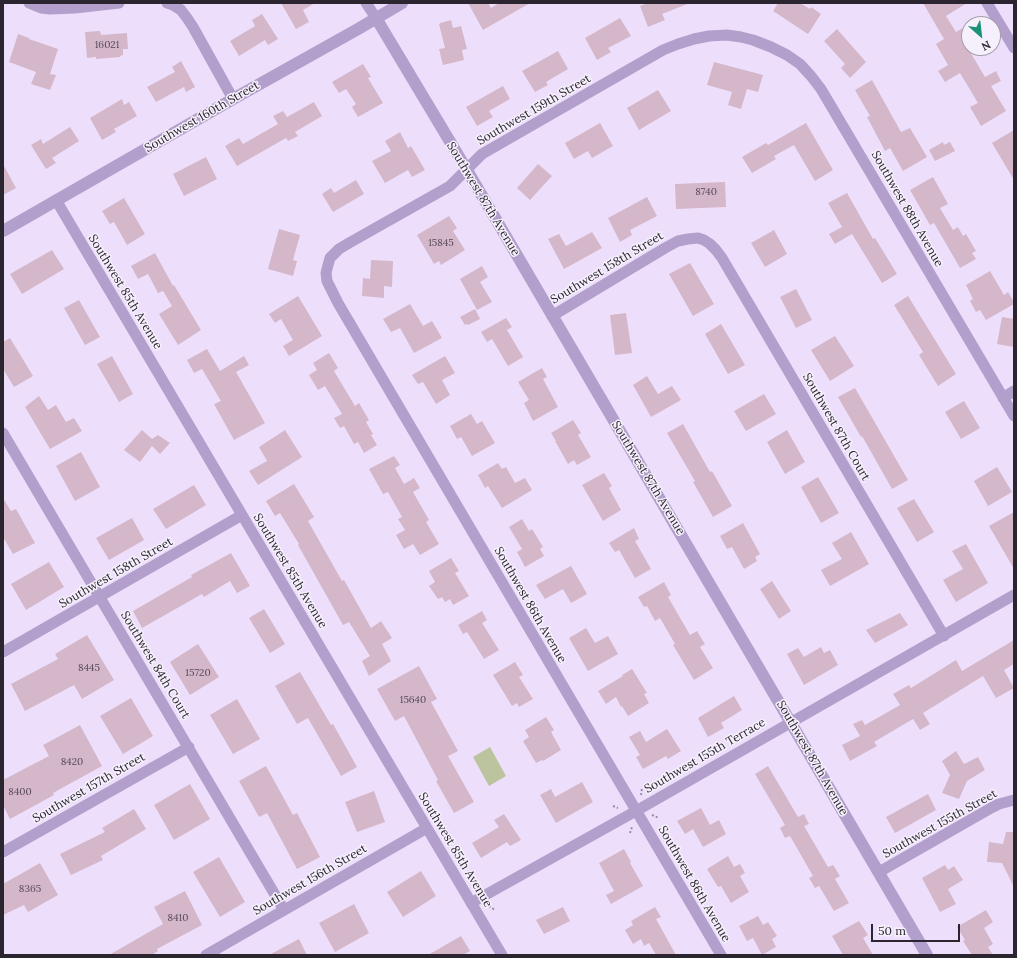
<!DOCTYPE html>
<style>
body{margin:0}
#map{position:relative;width:1017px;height:958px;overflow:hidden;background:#eddffc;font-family:Lora,serif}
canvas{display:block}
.frame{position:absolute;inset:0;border:4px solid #2b2530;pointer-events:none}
.north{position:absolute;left:961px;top:16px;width:40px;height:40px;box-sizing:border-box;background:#f6f0fc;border:1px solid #a59faa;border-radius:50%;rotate:152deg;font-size:11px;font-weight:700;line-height:16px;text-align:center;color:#2b2530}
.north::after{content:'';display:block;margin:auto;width:14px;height:18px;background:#1a9276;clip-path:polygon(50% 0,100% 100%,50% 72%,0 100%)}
.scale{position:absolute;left:871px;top:924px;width:89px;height:18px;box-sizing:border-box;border:2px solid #2b2530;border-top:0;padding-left:5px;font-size:12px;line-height:14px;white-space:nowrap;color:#2b2530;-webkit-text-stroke:3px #f6f0fc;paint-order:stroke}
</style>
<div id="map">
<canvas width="1017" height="958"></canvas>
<div class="frame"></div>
<div class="north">N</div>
<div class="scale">50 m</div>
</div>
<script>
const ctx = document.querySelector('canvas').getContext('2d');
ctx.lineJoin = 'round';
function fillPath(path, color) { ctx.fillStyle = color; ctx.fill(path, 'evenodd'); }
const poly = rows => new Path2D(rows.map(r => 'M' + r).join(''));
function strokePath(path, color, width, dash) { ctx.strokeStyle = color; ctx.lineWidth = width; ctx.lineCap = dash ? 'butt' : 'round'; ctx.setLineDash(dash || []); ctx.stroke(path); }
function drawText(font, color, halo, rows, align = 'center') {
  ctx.font = font + ' Lora,serif'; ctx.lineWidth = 3; ctx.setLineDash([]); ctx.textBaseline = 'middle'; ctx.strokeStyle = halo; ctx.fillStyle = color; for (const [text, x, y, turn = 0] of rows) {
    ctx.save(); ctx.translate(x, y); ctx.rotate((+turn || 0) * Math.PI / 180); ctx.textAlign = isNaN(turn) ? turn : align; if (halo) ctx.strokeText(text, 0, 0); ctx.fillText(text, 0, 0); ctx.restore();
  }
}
const green = poly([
 [490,747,506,776,489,786,473,757]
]);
const building = poly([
 [281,3,315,3,303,10,309,22,296,29],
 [468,3,488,3,491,8,499,3,530,3,483,30],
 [648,3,690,3,662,14,665,20,648,27,640,6],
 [778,3,800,3,810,9,811,7,821,14,808,34,773,11],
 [923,3,967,3,946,16,956,32,966,26,969,32,969,48,972,48,969,50,985,77,996,71,1001,81,991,86,1006,111,981,126,970,107,978,103,960,73,945,82,938,71,948,65,936,44,944,39],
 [262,14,278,39,268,45,265,40,239,56,230,41,255,26,252,20],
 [620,18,631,36,608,48,611,52,597,60,585,38],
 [451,20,453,28,461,26,467,49,462,50,464,60,443,65,439,49,445,48,439,24,440,24,440,23],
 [837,29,866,62,850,78,841,68,845,64,824,41],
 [100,31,101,35,127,33,128,49,123,49,123,55,120,56,120,57,96,59,96,57,87,58,85,32],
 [18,34,29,38,29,39,58,49,50,74,56,75,50,90,31,84,36,72,9,62],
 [558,51,568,69,546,82,548,85,535,92,522,71],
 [181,61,195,87,186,92,184,87,156,102,147,87,175,72,172,67],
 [714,62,763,75,758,92,747,89,741,109,728,105,732,92,707,85],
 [363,64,371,77,368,78,383,103,358,117,352,107,356,104,346,89,339,93,332,82],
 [872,80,901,132,910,128,927,157,903,171,890,148,885,151,867,117,870,116,855,90],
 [503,86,510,99,489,111,493,117,477,126,466,107],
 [658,90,671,111,639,130,627,108],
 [122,99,124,105,129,102,137,116,114,129,116,132,102,140,90,118],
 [314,102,322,116,295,132,298,136,288,141,286,138,237,166,225,146,239,138,243,144,278,124,273,116,283,111,287,117],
 [600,123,613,146,592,158,588,151,574,159,565,143],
 [806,123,833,170,815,181,794,145,774,156,776,159,752,173,742,157,766,143,768,145],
 [70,127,79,141,52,158,56,163,46,169,31,145,41,139,43,144],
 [1014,130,1014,180,992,143],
 [400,132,408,148,411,146,425,170,412,177,408,170,385,183,372,161,391,151,385,141],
 [943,142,944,145,950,142,955,151,935,161,929,150],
 [206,157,217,179,184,196,173,174],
 [3,164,16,188,3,195],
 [538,164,552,176,530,200,517,188],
 [933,177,948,204,940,208,953,230,958,227,963,236,966,234,976,251,972,253,976,259,960,268,934,223,930,225,910,190],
 [356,180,364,194,333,212,322,194,331,188,334,193],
 [725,182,726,207,676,209,675,184],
 [847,193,873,239,875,238,897,274,882,283,852,234,835,244,829,234,842,227,828,203],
 [647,197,657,216,630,230,632,235,620,242,608,218],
 [124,198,145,234,127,245,114,222,110,224,102,211],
 [449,216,457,228,453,231,465,250,441,265,439,261,434,264,417,235],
 [279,229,300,235,293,260,297,261,293,276,268,269],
 [774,230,787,254,765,267,751,243],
 [592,232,602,248,564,269,548,239,559,234,566,246],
 [52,250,64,269,22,294,10,274],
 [155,253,173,286,174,285,201,330,178,345,159,314,172,306,163,291,158,293,148,274,138,279,131,266],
 [371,260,393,261,392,287,384,286,384,298,362,296,363,278,370,279],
 [690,263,714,304,693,316,669,274],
 [482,266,488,277,480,282,492,302,477,310,460,279],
 [990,271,1004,295,1008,292,1014,302,1014,304,986,320,980,310,976,312,970,301,973,299,966,285],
 [796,289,812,320,796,328,780,297],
 [298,296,322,336,289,356,283,346,293,340,281,319,275,323,269,314],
 [908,296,956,374,938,386,919,355,923,352,894,305],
 [79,300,100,337,85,345,64,308],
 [410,304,423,326,432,321,442,338,414,353,400,328,391,332,383,319],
 [475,309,480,319,468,325,467,324,465,325,460,317],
 [626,313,632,353,615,355,610,315],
 [1002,317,1014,319,1014,347,997,344],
 [506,318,512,327,507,330,523,357,508,366,492,339,487,342,481,332],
 [721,324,745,365,728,374,705,334],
 [835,336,854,366,830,381,811,350],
 [10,338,33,376,14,387,3,369,3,342],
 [207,349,220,371,244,356,249,365,236,372,265,423,234,440,214,404,221,401,202,369,194,373,187,360],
 [329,353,338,368,334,371,355,406,359,403,369,420,366,422,373,434,371,435,377,445,364,453,358,442,354,444,344,426,340,428,334,418,342,414,325,386,318,390,309,375,317,370,313,363],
 [112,356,133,394,119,402,97,364],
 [445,356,455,373,442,380,450,395,436,404,423,382,418,384,412,375],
 [542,368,547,377,543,379,558,407,533,421,524,403,529,400,518,382],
 [647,376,658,394,672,386,681,400,651,417,633,385],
 [855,388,908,480,892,489,862,436,861,437,838,397],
 [764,394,776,414,746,431,734,411],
 [39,396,48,410,56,405,66,422,74,418,82,431,50,449,25,407],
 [964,401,980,428,961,439,945,412],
 [471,414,477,424,482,421,495,443,472,456,461,437,457,439,450,426],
 [573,420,581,433,578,435,591,457,577,465,574,460,568,464,555,441,556,441,551,433],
 [683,424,710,472,712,471,732,506,713,517,693,482,695,481,667,433],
 [142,430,152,439,158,435,170,443,160,454,152,446,140,462,124,450],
 [285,430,302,457,258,485,249,471,267,461,259,447],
 [787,430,805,462,785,474,767,442],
 [81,452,100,487,75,501,56,466],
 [394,456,400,465,395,468,404,484,414,478,420,488,413,492,429,520,426,522,439,544,420,555,413,544,404,549,396,535,405,530,398,519,402,517,388,492,383,494,369,469],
 [498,463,502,469,506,467,515,483,525,478,532,490,502,508,488,486,485,488,478,475],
 [997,467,1012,492,988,506,974,481],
 [604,473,612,486,609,488,621,510,603,521,582,485],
 [818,477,839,513,821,523,801,487],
 [294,484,314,517,308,521,342,581,344,580,371,628,381,621,392,638,382,644,391,661,369,676,362,661,370,656,349,622,343,625,298,545,299,544,280,513,275,516,266,501],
 [194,485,206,505,166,529,153,509],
 [3,498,11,511,16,509,35,543,13,554,3,537],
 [914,499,934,532,917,542,897,508],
 [1014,512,1014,569,989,526],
 [132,518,144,540,109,560,96,538],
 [522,519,529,531,532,529,543,547,540,549,544,556,525,567,517,552,522,549,509,527],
 [743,523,760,554,755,557,757,561,744,569,732,547,727,549,720,536],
 [634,528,639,539,635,541,651,569,635,578,619,550,615,552,609,543],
 [851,532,869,564,830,586,821,570,842,559,832,543],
 [966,544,988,583,956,602,943,580,963,569,952,551],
 [231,553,250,586,237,593,230,581,204,597,202,594,142,628,133,611,192,577,191,575],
 [451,558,459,571,455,573,469,596,453,605,450,599,445,602,442,597,438,599,429,586,435,582,429,571],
 [49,562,64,587,26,610,11,584],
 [571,566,587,594,571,603,563,589,545,599,536,585],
 [772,581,791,611,779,619,760,589],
 [664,582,671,595,668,597,690,635,697,631,705,644,700,647,713,668,694,680,673,645,675,644,660,618,655,621,647,606,644,607,638,597],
 [264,609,285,644,270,653,249,618],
 [482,611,487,620,482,623,499,650,484,659,467,632,463,634,458,625],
 [900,613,908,625,875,643,866,630],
 [586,628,595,643,608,636,618,654,588,671,569,638],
 [87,635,114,680,82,699,74,685,25,711,11,684,58,659,55,654],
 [1014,640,1014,664,1004,670,1014,688,996,698,983,676,923,713,930,724,920,730,913,719,874,742,877,746,850,761,842,745,860,736,853,724,862,720,865,725,900,705,893,694,909,685,911,688,956,660,962,671],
 [198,644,219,677,190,695,170,662],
 [821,647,824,653,830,650,838,665,804,685,787,654,798,648,804,657],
 [515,662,523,675,519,677,533,699,519,707,517,703,512,706,493,675],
 [419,666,437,699,431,702,458,751,448,756,474,802,454,813,436,781,438,780,404,716,395,721,377,689],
 [632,669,647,693,644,694,649,703,628,716,622,706,621,707,616,697,606,704,598,691,623,676,622,675],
 [300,672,331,725,333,724,357,767,341,776,308,718,297,724,275,686],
 [734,696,742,710,721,723,724,728,708,737,698,718],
 [131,698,153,736,123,754,100,716],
 [237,699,260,739,233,754,210,715],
 [546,717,554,730,551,732,561,750,543,761,542,760,536,763,523,741,529,737,525,730],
 [80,725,102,766,53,793,54,795,10,819,3,805,3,780,49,756,43,745],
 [667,729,681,751,668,759,666,756,643,769,636,757,640,755,629,737,640,731,646,742],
 [956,751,964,764,978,757,985,770,967,781,959,799,942,793,950,775,942,761],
 [266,766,293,815,297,813,320,857,297,869,267,813,259,817,239,781],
 [768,766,798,817,804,814,809,824,804,826,828,867,833,865,840,876,835,879,849,903,834,911,819,886,815,888,809,878,813,876,790,836,785,838,780,828,785,825,755,774],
 [582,782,593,802,556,823,540,795,551,789,555,797],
 [190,784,210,819,174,840,154,805],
 [374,791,385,822,357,832,345,802],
 [928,794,936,810,895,833,886,817],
 [701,808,710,825,719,820,726,834,703,847,693,829,685,834,677,821],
 [134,809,146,829,101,856,103,860,71,875,60,854,105,832,102,828],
 [504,814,521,840,510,846,507,842,481,858,472,843,499,827,494,820],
 [1006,832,1014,832,1014,887,1002,863,987,862,989,842,1003,844],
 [624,849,631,862,630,863,643,886,611,904,606,895,614,891,599,863],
 [728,856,734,867,740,864,745,873,740,876,749,892,731,903,721,886,718,887,707,869],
 [219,857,245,902,220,917,193,872],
 [40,863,58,895,28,912,24,905,3,915,3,884],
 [945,865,948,870,954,866,963,880,948,889,956,904,940,912,922,878],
 [421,871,436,896,403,917,387,892],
 [185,891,202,925,157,949,158,951,152,955,109,955,163,924,154,907],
 [354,904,369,933,335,952,319,923],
 [563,907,570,921,544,934,536,920],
 [655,907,661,917,656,919,676,955,656,955,649,943,644,946,641,939,633,944,625,930,633,925,631,921],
 [986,910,993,922,984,928,993,944,988,947,993,955,972,955,963,941,965,940,957,927],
 [758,916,763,925,768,922,777,936,772,939,776,947,762,955,753,938,747,941,739,926],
 [859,921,868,935,863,938,873,955,843,955,832,936],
 [461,936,470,951,463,955,428,955],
 [299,939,307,955,269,955]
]);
const path = poly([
 [641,795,642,788],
 [613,806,618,808],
 [652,815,659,818],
 [630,833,632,827],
 [489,906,495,910]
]);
const minor = poly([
 [29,3,41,8,50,9,75,8,119,3],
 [167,3,173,5,181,10,187,18,193,27,233,99],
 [366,3,376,18],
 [987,3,1014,48],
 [56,200,502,955],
 [552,316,665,248,678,241,688,239,698,238,704,240,710,244,716,250,722,258,944,636],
 [1003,398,1014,391],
 [3,433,284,910],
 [3,652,242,515],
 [3,852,189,747],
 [879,872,991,808,999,804,1014,800],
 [471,903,636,811,1014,595],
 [206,955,427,828],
 [721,955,338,303,327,281,326,273,328,265,330,258,339,249,349,243,450,186,482,154,663,50,678,44,694,39,709,36,727,35,741,37,753,40,771,47,787,55,800,64,811,76,821,89,1014,416]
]);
const tertiary = poly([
 [376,18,467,170,927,955],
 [3,231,233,99,358,29,402,3]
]);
const numberNames = [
 ["16021",107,45],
 ["8740",706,192],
 ["15845",441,243],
 ["8445",89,668],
 ["15720",198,673],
 ["15640",413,700],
 ["8420",72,762],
 ["8400",20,792],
 ["8365",30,889],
 ["8410",178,918]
];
const streetNames = [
 ["Southwest 159th Street",534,110,-30],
 ["Southwest 160th Street",202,117,-30],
 ["Southwest 87th Avenue",483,199,59],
 ["Southwest 88th Avenue",907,209,60],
 ["Southwest 158th Street",607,268,-31],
 ["Southwest 85th Avenue",125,292,59],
 ["Southwest 87th Court",836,427,60],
 ["Southwest 87th Avenue",648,478,59],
 ["Southwest 85th Avenue",290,571,59],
 ["Southwest 158th Street",116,573,-30],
 ["Southwest 86th Avenue",530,605,60],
 ["Southwest 84th Court",155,665,59],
 ["Southwest 155th Terrace",705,756,-30],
 ["Southwest 87th Avenue",812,758,60],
 ["Southwest 157th Street",89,788,-30],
 ["Southwest 155th Street",940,824,-29],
 ["Southwest 85th Avenue",455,850,59],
 ["Southwest 156th Street",310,880,-30],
 ["Southwest 86th Avenue",694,884,60]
];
fillPath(green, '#bbc49f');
fillPath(building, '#d5b7ca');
strokePath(path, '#978da2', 2, [2, 2]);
strokePath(minor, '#b29fcb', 11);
strokePath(tertiary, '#b29fcb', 12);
drawText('10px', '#564a56', null, numberNames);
drawText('12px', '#2b2530', '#f6f0fc', streetNames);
</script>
